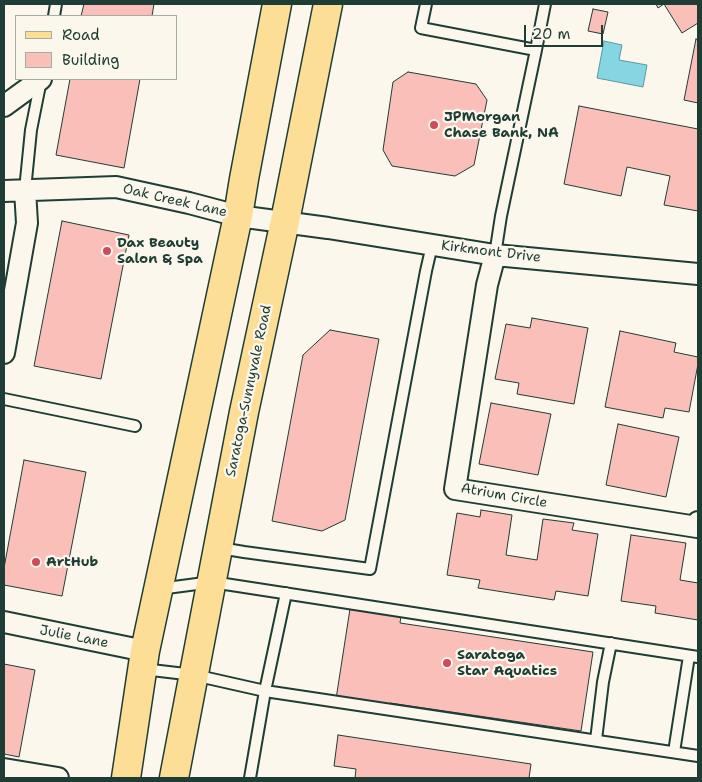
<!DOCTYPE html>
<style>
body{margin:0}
#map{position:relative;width:702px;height:782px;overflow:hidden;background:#fbf7ec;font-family:"Shantell Sans",sans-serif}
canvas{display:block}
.frame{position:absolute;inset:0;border:5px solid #1f3d34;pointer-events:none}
.legend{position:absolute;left:15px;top:15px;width:162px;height:65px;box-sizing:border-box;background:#fbf7ec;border:1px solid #a3ada2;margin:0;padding:6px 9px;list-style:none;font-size:15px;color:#1f3d34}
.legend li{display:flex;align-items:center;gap:10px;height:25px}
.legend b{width:25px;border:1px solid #a3ada2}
.scale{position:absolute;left:524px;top:25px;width:79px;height:22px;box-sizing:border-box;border:2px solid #1f3d34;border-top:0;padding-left:6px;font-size:15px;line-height:18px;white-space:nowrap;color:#1f3d34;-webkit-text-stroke:4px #fbf7ec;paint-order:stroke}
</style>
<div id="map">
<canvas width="702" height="782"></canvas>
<div class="frame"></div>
<ul class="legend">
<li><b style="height:6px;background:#fdde96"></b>Road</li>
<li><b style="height:14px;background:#fbbfba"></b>Building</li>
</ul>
<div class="scale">20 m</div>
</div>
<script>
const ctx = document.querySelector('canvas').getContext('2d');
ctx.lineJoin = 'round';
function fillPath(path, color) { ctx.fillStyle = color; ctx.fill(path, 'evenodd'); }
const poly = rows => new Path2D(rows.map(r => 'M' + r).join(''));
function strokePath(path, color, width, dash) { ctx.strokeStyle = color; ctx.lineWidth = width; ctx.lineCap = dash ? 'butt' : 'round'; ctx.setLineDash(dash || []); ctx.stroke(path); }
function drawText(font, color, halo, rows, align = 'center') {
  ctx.font = font + ' "Shantell Sans",sans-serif'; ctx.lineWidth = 4.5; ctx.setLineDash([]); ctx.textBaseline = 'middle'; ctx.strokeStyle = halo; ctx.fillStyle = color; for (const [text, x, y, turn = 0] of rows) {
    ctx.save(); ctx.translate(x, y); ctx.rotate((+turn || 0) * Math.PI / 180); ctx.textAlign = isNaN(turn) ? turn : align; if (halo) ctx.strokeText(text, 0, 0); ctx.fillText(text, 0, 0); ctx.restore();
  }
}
const water = poly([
 [604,41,622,45,619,60,647,65,643,87,597,78,604,41]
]);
const building = poly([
 [84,4,154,4,152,16,81,16,84,4],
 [656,4,698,4,698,23,682,33,664,4,658,8,656,4],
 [593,9,608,12,603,34,588,31,593,9],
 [696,39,698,40,698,103,684,100,696,39],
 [408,72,476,84,487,100,474,165,455,176,392,166,383,150,393,82,408,72],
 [70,79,140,79,124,168,56,155,70,79],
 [579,106,698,129,698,211,664,205,670,176,627,167,621,196,564,184,579,106],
 [62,221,129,235,101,379,34,366,62,221],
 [532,318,588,328,574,404,517,394,519,383,495,379,506,324,530,328,532,318],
 [330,330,379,339,345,520,322,531,272,521,303,355,330,330],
 [620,331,676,343,674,352,698,357,698,364,689,412,665,408,663,418,605,407,620,331],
 [491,403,551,414,538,475,479,464,491,403],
 [618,424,679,437,666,497,606,485,618,424],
 [24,460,86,472,62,596,4,585,4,568,24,460],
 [481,510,512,515,506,555,537,560,543,519,574,523,572,530,598,534,588,596,556,591,554,600,478,588,480,580,447,575,457,513,480,517,481,510],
 [631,535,686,543,680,580,698,583,698,620,655,613,656,606,621,601,631,535],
 [350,609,401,616,400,623,593,652,581,731,390,703,390,706,336,699,350,609],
 [4,664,35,670,19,757,4,754,4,664],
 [338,735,531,764,529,778,355,778,356,769,334,766,338,735]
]);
const lane = poly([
 [426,4,421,28,536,50,501,216,495,255],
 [54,16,56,4],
 [536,50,545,4],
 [25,190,31,130,41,80],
 [4,399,135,426],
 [220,548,244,552,370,569,426,271,432,245],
 [159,589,212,582,698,657],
 [143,669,194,675,265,691,698,756],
 [596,740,603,682,611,643],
 [674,752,689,656],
 [250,778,265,691,286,593]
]);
const street = poly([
 [4,106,41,79],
 [4,191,116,187,189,203,238,216,328,228,495,255,698,274],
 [495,255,487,285,455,489,697,527,698,522],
 [4,353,27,223,25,190],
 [4,622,145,651],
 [4,769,58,778]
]);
const primary = poly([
 [126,778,145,651,238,216,244,179,277,4],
 [174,778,244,412,285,221,328,4]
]);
const markers = [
 [434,125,5,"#d1495b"],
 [107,251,5,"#d1495b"],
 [36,562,5,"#d1495b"],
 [447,663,5,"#d1495b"]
];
const poiNames = [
 ["JPMorgan",444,117],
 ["Chase Bank, NA",444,133],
 ["Dax Beauty",117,243],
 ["Salon & Spa",117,259],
 ["ArtHub",46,562],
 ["Saratoga",457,655],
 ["Star Aquatics",457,671]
];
const streetNames = [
 ["Oak Creek Lane",175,201,13],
 ["Kirkmont Drive",491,252,7],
 ["Saratoga-Sunnyvale Road",249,391,-78],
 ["Atrium Circle",504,496,10],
 ["Julie Lane",74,637,11]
];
fillPath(water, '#86d5e3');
strokePath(water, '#5d989d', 1);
fillPath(building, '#fbbfba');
strokePath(building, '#1f3d34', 1);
strokePath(lane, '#1f3d34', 14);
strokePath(street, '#1f3d34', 24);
strokePath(primary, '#1f3d34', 31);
strokePath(lane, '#fbf7ec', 10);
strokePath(street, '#fbf7ec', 20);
strokePath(primary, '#fdde96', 28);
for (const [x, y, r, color] of markers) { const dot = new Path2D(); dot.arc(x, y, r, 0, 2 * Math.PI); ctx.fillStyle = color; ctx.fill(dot); strokePath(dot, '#fbf7ec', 2); }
drawText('bold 14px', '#1f3d34', '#fbf7ec', poiNames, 'left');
drawText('14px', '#1f3d34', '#fbf7ec', streetNames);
</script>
